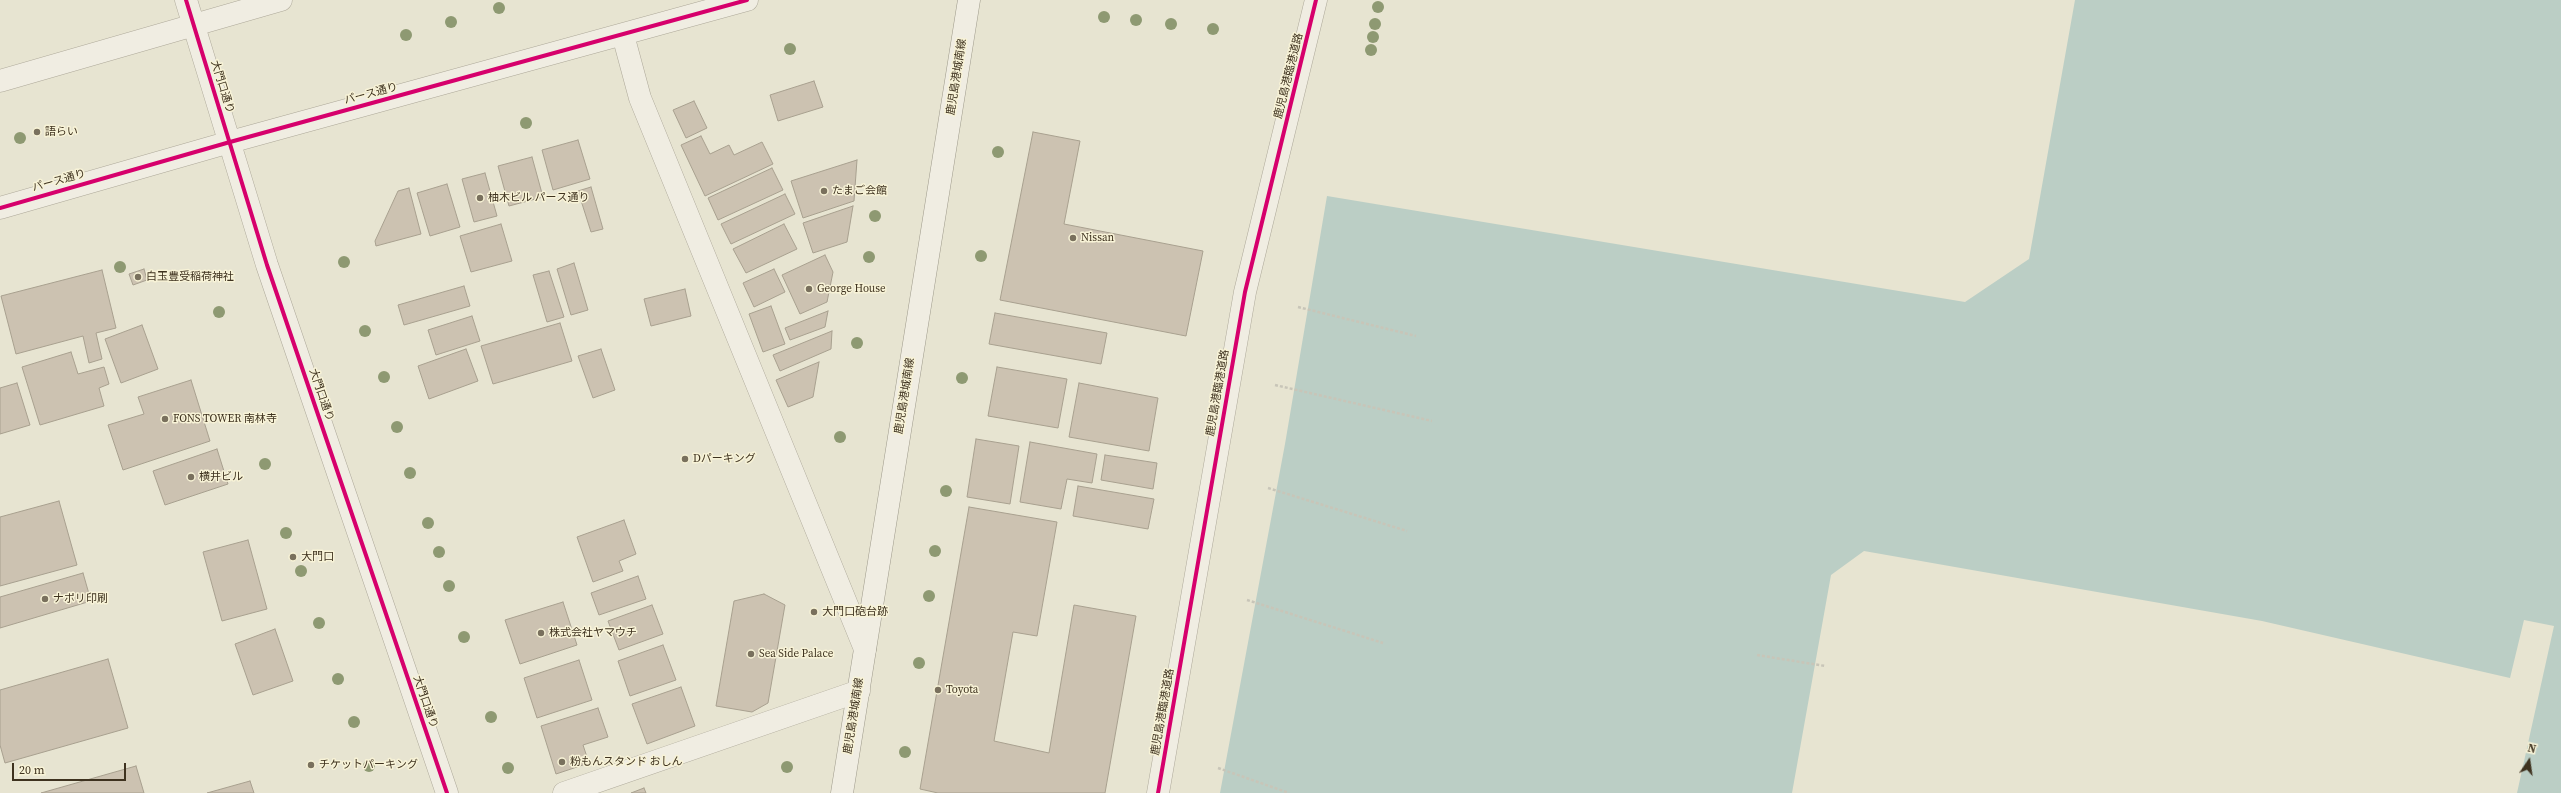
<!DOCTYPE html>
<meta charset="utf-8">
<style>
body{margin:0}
#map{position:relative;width:2561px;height:793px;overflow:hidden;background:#e7e4d1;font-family:"Source Serif 4",serif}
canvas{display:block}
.north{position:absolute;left:2509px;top:741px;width:40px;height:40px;-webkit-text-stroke:3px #f8f3d7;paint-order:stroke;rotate:13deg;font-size:11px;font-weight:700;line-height:16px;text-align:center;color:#3e321f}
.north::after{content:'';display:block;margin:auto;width:14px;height:18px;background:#3e321f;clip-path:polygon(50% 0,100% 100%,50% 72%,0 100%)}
.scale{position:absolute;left:12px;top:763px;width:114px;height:18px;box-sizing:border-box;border:2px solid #3e321f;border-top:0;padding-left:5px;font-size:12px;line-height:14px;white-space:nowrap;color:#3e321f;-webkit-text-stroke:3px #f8f3d7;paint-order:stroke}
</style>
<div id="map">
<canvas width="2561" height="793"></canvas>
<div class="north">N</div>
<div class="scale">20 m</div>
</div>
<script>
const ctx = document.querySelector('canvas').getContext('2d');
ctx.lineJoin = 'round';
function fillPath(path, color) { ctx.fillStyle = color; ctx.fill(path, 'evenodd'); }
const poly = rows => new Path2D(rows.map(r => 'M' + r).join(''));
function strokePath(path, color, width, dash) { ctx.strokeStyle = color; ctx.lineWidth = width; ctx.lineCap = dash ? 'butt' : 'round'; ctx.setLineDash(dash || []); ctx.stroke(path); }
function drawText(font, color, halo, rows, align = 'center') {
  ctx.font = font + ' "Source Serif 4","Noto Sans JP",serif'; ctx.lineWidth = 3; ctx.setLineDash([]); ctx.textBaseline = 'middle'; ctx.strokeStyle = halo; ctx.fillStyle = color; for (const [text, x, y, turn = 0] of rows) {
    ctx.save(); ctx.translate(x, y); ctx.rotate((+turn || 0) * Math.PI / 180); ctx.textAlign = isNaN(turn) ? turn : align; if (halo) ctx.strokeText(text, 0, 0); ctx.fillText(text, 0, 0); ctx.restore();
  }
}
const water = poly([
 [2075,0,2561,0,2561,793,2517,793,2554,626,2524,620,2510,678,2262,621,1864,551,1831,575,1792,793,1220,793,1285,444,1327,196,1965,302,2029,259]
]);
const building = poly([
 [814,81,823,107,778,121,770,95,814,81],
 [694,101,707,128,686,138,673,110,694,101],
 [1033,132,1080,141,1064,224,1203,251,1186,336,1000,300,1033,132],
 [701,136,710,154,729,145,734,155,762,142,773,164,705,196,681,145,701,136],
 [578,140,590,179,553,190,542,150,578,140],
 [532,157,543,197,509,206,498,166,532,157],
 [857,160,854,201,803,218,791,181,857,160],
 [772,168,783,190,718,220,708,198,772,168],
 [485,173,497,216,474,222,462,179,485,173],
 [447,184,460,227,430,236,417,193,447,184],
 [591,187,603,229,591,232,578,191,591,187],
 [409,188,421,234,376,246,375,241,398,191,409,188],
 [785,194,795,214,731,244,721,224,785,194],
 [853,206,847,242,813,253,803,223,853,206],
 [501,224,512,261,471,272,460,236,501,224],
 [784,224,797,249,746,273,733,249,784,224],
 [825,255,833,272,827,302,800,314,782,275,825,255],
 [574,263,588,310,571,315,557,269,574,263],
 [144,269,147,280,133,285,129,274,144,269],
 [774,269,785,292,754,307,743,283,774,269],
 [102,270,116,328,96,333,102,359,89,363,83,336,16,354,1,296,102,270],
 [549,271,564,317,547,322,533,275,549,271],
 [464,286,470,306,404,325,398,305,464,286],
 [685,289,691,316,651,326,644,299,685,289],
 [771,306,785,344,763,352,749,314,771,306],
 [828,311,825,327,790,340,785,328,828,311],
 [995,313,1107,333,1101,364,989,344,995,313],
 [472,316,480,341,436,355,428,330,472,316],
 [560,323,572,361,493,384,481,346,560,323],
 [142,325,158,369,121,383,105,339,142,325],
 [832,331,831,349,780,371,773,355,832,331],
 [466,349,478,381,429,399,418,366,466,349],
 [601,349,615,390,593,398,578,356,601,349],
 [71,352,78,374,104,367,109,384,99,388,104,406,40,425,22,367,71,352],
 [819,362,813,397,788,407,776,380,819,362],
 [997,367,1067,379,1058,428,988,416,997,367],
 [191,380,210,441,123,470,108,425,144,414,138,397,191,380],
 [17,383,30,425,0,434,0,388,17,383],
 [1079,383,1158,398,1149,451,1069,437,1079,383],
 [976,439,1019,446,1010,504,967,497,976,439],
 [1030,442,1097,454,1092,483,1067,479,1061,509,1020,502,1030,442],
 [217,449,228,484,165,505,153,471,217,449],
 [1105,455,1157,463,1153,489,1101,480,1105,455],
 [1078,486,1154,499,1148,529,1073,516,1078,486],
 [59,501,77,565,0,586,0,517,59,501],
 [969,507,1057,522,1037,636,1013,632,994,741,1049,753,1074,605,1136,616,1105,793,938,793,920,789,969,507],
 [624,520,636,554,619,561,623,571,593,582,577,537,624,520],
 [248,540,267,609,222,621,203,552,248,540],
 [83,573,91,601,0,628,0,597,83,573],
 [638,576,646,599,599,615,591,593,638,576],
 [764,594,785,605,768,703,752,712,716,706,734,601,764,594],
 [563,602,577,645,520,664,505,620,563,602],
 [652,605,663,634,619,650,608,621,652,605],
 [275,629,293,681,253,695,235,644,275,629],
 [663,645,676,680,630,696,618,661,663,645],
 [108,659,128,728,5,763,0,745,0,690,108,659],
 [579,660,592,700,537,718,524,678,579,660],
 [681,687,695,726,647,744,632,704,681,687],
 [598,708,608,737,583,745,589,763,556,774,541,726,598,708],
 [136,766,144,793,41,793,136,766],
 [250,781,254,793,207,793,250,781],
 [644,788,646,793,631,793,644,788]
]);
const path = poly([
 [1298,307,1416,336],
 [1275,385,1432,421],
 [1268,488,1407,531],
 [1247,600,1383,643],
 [1757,655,1825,666],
 [1218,768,1289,793]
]);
const minor = poly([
 [623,35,640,98,865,649],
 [564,793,859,691]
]);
const tertiary = poly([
 [186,0,267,265,447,793],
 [0,81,281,0],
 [0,208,230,142,747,0],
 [1158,793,1245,292,1316,0]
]);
const secondary = poly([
 [842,793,969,0]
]);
const cycleway = poly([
 [186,0,267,265,447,793],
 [0,208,230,142,747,0],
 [1158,793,1245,292,1316,0]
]);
const trees = [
 [1378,7],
 [499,8],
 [1104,17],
 [1136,20],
 [451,22],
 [1171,24],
 [1375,24],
 [1213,29],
 [406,35],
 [1373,37],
 [790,49],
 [1371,50],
 [526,123],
 [20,138],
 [998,152],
 [875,216],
 [981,256],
 [869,257],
 [344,262],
 [120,267],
 [219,312],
 [365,331],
 [857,343],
 [384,377],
 [962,378],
 [397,427],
 [840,437],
 [265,464],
 [410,473],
 [946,491],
 [428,523],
 [286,533],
 [935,551],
 [439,552],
 [301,571],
 [449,586],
 [929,596],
 [319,623],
 [464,637],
 [919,663],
 [338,679],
 [491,717],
 [354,722],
 [905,752],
 [369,766],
 [787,767],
 [508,768]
];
const markers = [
 [37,132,4,"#79705d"],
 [824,191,4,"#79705d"],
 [480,198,4,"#79705d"],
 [1073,238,4,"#79705d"],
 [138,277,4,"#79705d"],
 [809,289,4,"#79705d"],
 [165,419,4,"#79705d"],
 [685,459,4,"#79705d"],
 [191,477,4,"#79705d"],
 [293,557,4,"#79705d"],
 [45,599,4,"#79705d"],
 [814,612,4,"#79705d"],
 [541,633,4,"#79705d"],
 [751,654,4,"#79705d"],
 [938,690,4,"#79705d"],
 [562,762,4,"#79705d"],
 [311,765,4,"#79705d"]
];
const streetNames = [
 ["鹿児島港臨港道路",1289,76,-76],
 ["鹿児島港城南線",957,77,-81],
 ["大門口通り",222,87,73],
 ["パース通り",371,94,-15],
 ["パース通り",59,181,-16],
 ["鹿児島港臨港道路",1218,393,-80],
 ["大門口通り",321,395,71],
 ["鹿児島港城南線",905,396,-81],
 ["大門口通り",425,702,71],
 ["鹿児島港臨港道路",1163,712,-80],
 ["鹿児島港城南線",854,716,-81]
];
const poiNames = [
 ["語らい",45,132],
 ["たまご会館",832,191],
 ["柚木ビル パース通り",488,198],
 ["Nissan",1081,238],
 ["白玉豊受稲荷神社",146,277],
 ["George House",817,289],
 ["FONS TOWER 南林寺",173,419],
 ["Dパーキング",693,459],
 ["横井ビル",199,477],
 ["大門口",301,557],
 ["ナポリ印刷",53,599],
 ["大門口砲台跡",822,612],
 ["株式会社ヤマウチ",549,633],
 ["Sea Side Palace",759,654],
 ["Toyota",946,690],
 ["粉もんスタンド おしん",570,762],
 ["チケットパーキング",319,765]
];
fillPath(water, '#bbcec5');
fillPath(building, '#ccc2b1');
strokePath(building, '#a8a08f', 1);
strokePath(minor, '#ada899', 23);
strokePath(tertiary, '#ada899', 23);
strokePath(secondary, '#9c9889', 23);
strokePath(path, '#c8c5b8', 2.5, [3, 2]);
strokePath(minor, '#f0ede2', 22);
strokePath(tertiary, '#f0ede2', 22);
strokePath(secondary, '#f0ede2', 22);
strokePath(cycleway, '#d6006c', 4);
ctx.fillStyle = '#8e9972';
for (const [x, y] of trees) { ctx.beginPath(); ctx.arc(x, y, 6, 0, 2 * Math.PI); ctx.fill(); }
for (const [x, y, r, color] of markers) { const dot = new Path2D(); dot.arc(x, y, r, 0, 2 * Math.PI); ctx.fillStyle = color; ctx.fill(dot); strokePath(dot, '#f8f3d7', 1.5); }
drawText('11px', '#3e321f', '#f8f3d7', streetNames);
drawText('11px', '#3e321f', '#f8f3d7', poiNames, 'left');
</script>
